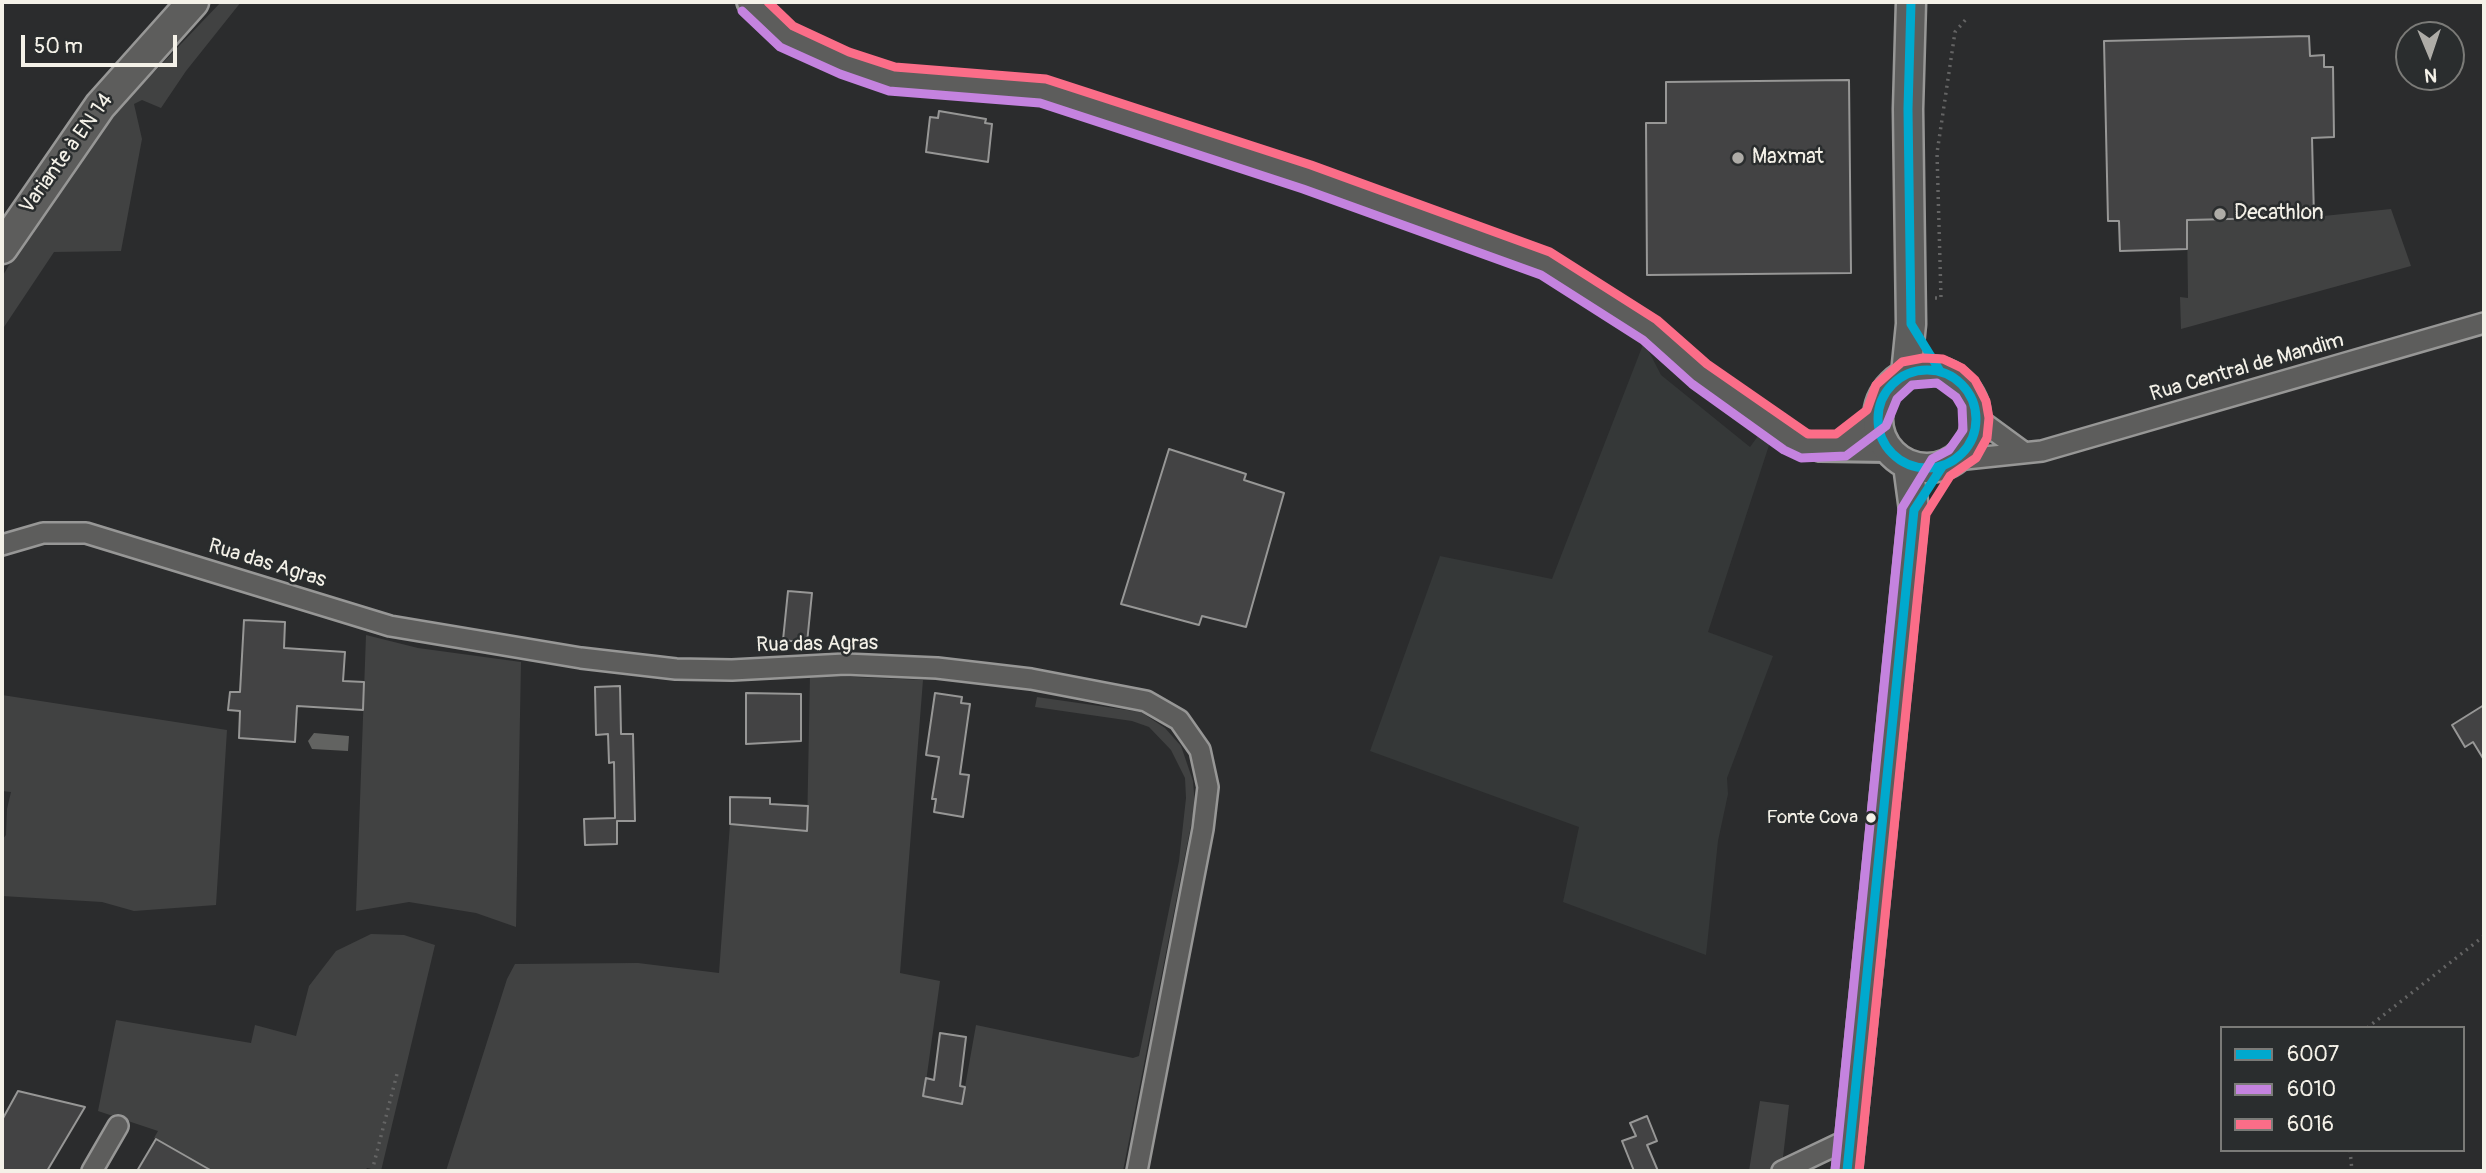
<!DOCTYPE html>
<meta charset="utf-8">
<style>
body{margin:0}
#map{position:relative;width:2486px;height:1173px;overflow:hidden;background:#2b2c2d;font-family:Pangolin,sans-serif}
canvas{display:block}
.frame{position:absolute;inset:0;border:4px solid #f4f1e8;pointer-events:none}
.legend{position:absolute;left:2220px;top:1026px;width:245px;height:126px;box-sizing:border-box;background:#2a2d2e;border:2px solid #7b7b78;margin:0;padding:9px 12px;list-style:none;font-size:21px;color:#f4f1e8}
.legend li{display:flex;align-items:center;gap:14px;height:35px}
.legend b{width:35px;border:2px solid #7b7b78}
.north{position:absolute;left:2395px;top:21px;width:70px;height:70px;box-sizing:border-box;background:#2a2d2e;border:2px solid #7b7b78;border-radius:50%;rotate:178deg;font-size:19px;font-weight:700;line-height:28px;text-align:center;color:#f4f1e8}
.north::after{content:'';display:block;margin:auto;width:24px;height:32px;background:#aeaca7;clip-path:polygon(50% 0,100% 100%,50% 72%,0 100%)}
.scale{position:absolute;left:21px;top:35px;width:156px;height:32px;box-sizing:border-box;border:4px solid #f4f1e8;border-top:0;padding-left:9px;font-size:21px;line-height:24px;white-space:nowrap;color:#f4f1e8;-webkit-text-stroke:5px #2a2d2e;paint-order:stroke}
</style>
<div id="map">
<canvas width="2486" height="1173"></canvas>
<div class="frame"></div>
<ul class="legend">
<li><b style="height:9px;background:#00a9ce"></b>6007</li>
<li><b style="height:9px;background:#c483df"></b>6010</li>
<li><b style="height:9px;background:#fb6d88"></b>6016</li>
</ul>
<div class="north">N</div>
<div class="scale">50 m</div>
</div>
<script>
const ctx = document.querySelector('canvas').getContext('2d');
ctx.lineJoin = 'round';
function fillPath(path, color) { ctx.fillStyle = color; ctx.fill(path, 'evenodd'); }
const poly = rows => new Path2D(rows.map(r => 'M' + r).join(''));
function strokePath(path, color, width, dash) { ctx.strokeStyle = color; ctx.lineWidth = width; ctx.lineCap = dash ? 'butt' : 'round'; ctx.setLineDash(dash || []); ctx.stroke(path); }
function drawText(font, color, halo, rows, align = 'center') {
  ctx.font = font + ' Pangolin,sans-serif'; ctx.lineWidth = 5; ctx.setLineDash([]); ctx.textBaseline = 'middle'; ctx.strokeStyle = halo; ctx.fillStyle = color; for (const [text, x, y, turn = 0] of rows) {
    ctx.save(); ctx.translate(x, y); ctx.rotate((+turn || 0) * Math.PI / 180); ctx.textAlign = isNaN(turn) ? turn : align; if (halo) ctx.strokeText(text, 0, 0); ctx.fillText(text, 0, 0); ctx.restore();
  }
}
const built = poly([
 [1644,342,1661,375,1750,447,1758,436,1773,433,1708,632,1773,656,1727,778,1728,794,1718,841,1706,955,1563,902,1579,827,1370,751,1440,556,1552,579]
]);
const green = poly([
 [221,2,241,2,186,71,161,108,142,100,134,104,142,139,121,251,54,252,2,330,2,277,24,240,116,112],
 [2391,209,2411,266,2181,329,2180,297,2188,298,2187,220,2314,217],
 [366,635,418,648,521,662,516,927,476,913,409,902,356,911],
 [810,675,923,680,900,973,940,981,924,1096,962,1104,976,1025,1133,1058,1139,1056,1179,861,1186,798,1185,778,1171,750,1149,727,1132,721,1035,707,1037,697,1141,712,1165,728,1181,746,1193,781,1195,805,1123,1171,446,1171,507,979,515,964,638,963,719,973,730,824,807,831],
 [2,695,227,730,216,905,134,911,102,902,2,896,2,840,6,835,7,809,11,792,2,791],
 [371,934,404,935,435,945,381,1171,367,1168,365,1171,212,1171,154,1138,158,1131,98,1111,116,1020,251,1043,255,1025,296,1036,309,986,336,951],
 [1760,1101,1789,1105,1782,1166,1769,1171,1749,1171]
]);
const water = poly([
 [314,733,349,736,348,751,312,749,308,741]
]);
const building = poly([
 [2309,36,2310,56,2324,55,2324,67,2333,67,2334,137,2312,138,2314,217,2187,220,2187,249,2120,251,2119,221,2108,221,2104,41,2309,36],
 [1849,80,1851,273,1647,275,1646,123,1666,123,1666,82,1849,80],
 [939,111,986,119,985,123,992,124,988,162,926,152,930,117,938,118,939,111],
 [1169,449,1246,474,1244,480,1284,493,1246,627,1202,616,1199,625,1121,604,1169,449],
 [788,591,812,593,807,643,783,640,788,591],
 [244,620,285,622,284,648,345,652,343,681,364,682,363,710,297,706,295,742,239,738,240,711,228,710,230,692,240,692,244,620],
 [620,686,621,734,633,734,635,821,617,821,617,844,585,845,584,819,615,818,614,762,609,763,608,734,596,735,595,687,620,686],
 [746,693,801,694,801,741,746,744,746,693],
 [935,693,962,697,961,703,970,704,960,774,969,775,963,817,934,812,936,799,932,799,939,757,926,755,935,693],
 [2484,705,2484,760,2473,742,2465,747,2452,725,2484,705],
 [730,797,770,798,770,804,808,806,807,831,730,824,730,797],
 [940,1033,966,1037,960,1086,965,1087,962,1104,923,1096,926,1078,934,1080,940,1033],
 [18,1091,85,1107,47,1171,2,1171,2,1120,18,1091],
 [1647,1116,1657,1141,1647,1145,1658,1171,1634,1171,1622,1141,1636,1136,1630,1123,1647,1116],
 [156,1139,212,1171,137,1171,156,1139]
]);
const path = poly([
 [1935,298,1941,298,1937,153,1955,32,1968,17],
 [2367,1028,2484,936],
 [2350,1150,2352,1171],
 [372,1171,398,1070]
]);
const minor = poly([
 [1977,418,2022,451],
 [1956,460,2042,451,2484,323],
 [2,545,43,533,86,533,390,626,581,658,676,669,732,670,845,664,937,668,1031,679,1146,701,1179,720,1200,750,1208,787,1203,829,1137,1171],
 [92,1171,118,1126],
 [1782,1171,1849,1139]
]);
const tertiary = poly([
 [750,2,786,36,845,63,893,79,1042,91,1307,177,1546,264,1650,330,1699,374,1791,440,1820,448,1887,449],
 [1840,446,1877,418]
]);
const secondary = poly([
 '1878 419a49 49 0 1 1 98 0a49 49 0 1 1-98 0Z',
 [1906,374,1911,324,1908,109,1911,2],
 [1847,1171,1914,510,1908,465]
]);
const primary = poly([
 [2,248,100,106,193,2]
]);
const bus1 = poly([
 [1911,2,1908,109,1911,324,1940,371],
 '1878 419a49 49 0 1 1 98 0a49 49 0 1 1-98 0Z',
 [1847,1171,1914,510,1942,467]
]);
const bus2 = poly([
 [742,11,780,47,840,74,889,91,1040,103,1303,189,1541,275,1643,340,1692,384,1784,450,1801,458,1846,456,1886,426,1897,399,1912,385,1937,383,1956,397,1962,407,1963,430,1949,450,1932,459,1902,508,1835,1170]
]);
const bus3 = poly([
 [768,2,793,26,849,52,895,67,1046,79,1311,165,1550,252,1657,320,1707,364,1808,434,1836,434,1867,410,1876,385,1902,362,1923,358,1943,359,1962,368,1975,380,1986,401,1989,418,1987,438,1976,458,1950,476,1926,514,1859,1171]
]);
const markers = [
 [1738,158,7,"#aeaca7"],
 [2220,214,7,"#aeaca7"],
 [1871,818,6,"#f4f1e8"]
];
const busNames = [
 ["Fonte Cova",1858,818]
];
const streetNames = [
 ["Variante à EN 14",67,154,-54],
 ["Rua Central de Mandim",2247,368,-16],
 ["Rua das Agras",267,564,17],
 ["Rua das Agras",817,645,-1]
];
const poiNames = [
 ["Maxmat",1752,158],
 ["Decathlon",2234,214]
];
fillPath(built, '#353838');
fillPath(green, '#414242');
fillPath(water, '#626361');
fillPath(building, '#434344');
strokePath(building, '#979796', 2);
strokePath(minor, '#979796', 24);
strokePath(tertiary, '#979796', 30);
strokePath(secondary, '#979796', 33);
strokePath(primary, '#979796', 35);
strokePath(path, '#646464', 3.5, [2, 5]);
strokePath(minor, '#5d5d5c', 19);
strokePath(tertiary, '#5d5d5c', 24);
strokePath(secondary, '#5d5d5c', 28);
strokePath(primary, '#5d5d5c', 30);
strokePath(bus1, '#00a9ce', 9);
strokePath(bus2, '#c483df', 9);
strokePath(bus3, '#fb6d88', 9);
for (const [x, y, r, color] of markers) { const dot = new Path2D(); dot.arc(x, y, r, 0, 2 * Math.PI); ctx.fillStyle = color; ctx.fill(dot); strokePath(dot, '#2a2d2e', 2.5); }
drawText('19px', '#f4f1e8', '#2a2d2e', busNames, 'right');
drawText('21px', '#f4f1e8', '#2a2d2e', streetNames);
drawText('21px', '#f4f1e8', '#2a2d2e', poiNames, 'left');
</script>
